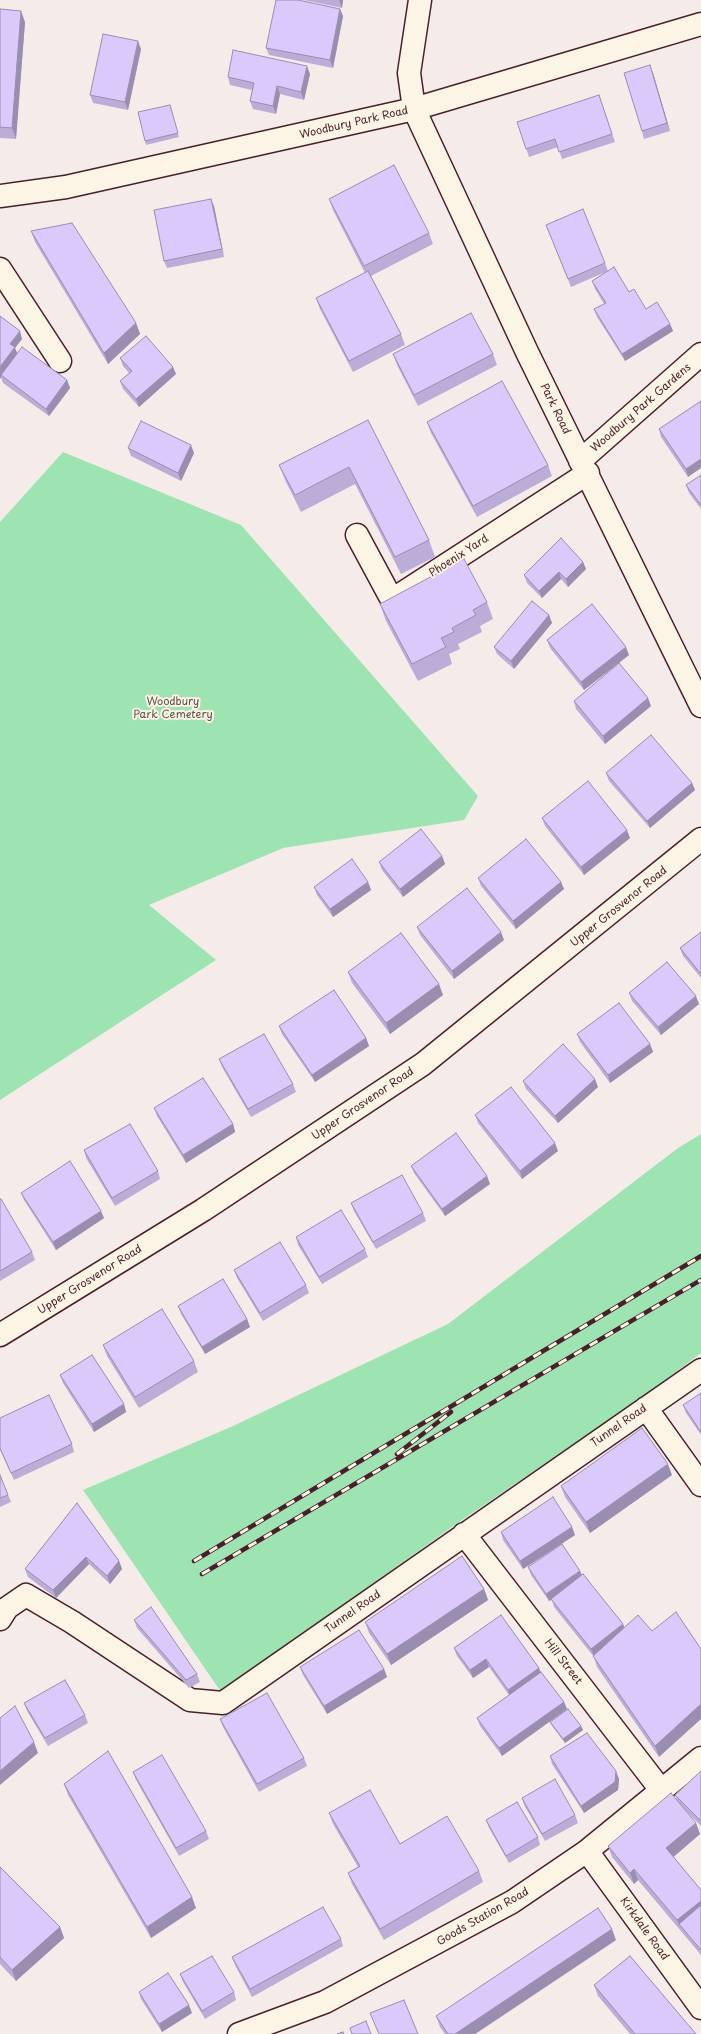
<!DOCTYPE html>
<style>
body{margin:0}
canvas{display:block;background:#f5ece9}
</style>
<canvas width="701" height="2034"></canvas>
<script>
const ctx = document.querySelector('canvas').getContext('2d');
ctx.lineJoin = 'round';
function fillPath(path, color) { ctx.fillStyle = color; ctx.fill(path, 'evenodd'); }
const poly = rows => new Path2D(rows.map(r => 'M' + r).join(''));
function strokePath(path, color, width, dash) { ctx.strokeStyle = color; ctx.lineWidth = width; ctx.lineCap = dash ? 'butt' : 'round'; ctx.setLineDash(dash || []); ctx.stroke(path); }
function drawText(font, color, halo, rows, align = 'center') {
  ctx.font = font + ' "Playpen Sans",sans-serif'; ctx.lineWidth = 4; ctx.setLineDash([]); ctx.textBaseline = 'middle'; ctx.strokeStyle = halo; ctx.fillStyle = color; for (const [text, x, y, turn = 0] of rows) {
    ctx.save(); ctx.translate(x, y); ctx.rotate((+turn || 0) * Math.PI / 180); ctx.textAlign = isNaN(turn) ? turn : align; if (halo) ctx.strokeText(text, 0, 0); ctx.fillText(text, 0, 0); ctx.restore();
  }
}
const green = poly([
 [63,452,241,525,478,796,464,820,283,848,149,905,216,960,0,1100,0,522],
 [701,1134,701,1353,641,1398,459,1522,221,1692,83,1490,233,1426,448,1324,678,1148]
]);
const minor = poly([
 [420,0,409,73,414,109,527,352,701,706],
 [0,196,66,187,414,109,701,24],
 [0,269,60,361],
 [580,461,701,354],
 [357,535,392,600,588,473],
 [0,1335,203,1210,423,1064,701,839],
 [646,1408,701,1485],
 [464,1534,661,1790],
 [0,1619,7,1608,26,1595,72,1622,190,1700,223,1703,701,1370],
 [587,1851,701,2008],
 [239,2034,325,2002,512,1902,587,1851,701,1758]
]);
const rail = poly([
 [397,1454,451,1412],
 [194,1561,701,1256],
 [202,1574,701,1280]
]);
const wall = poly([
 [303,0,343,0,342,8],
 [0,9,25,22,16,139,0,138],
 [340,9,343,16,333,68,269,55,266,48],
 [141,49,128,110,93,103,90,95],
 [653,73,670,131,644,139,642,131],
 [310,74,304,100,280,94,276,114,253,109,250,101,252,90,230,85,228,77],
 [599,95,615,142,562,159,558,147,529,157,517,122],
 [170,105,179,137,146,145,145,141],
 [329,199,429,233,433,244,371,276,401,334,405,345,353,372,320,309,316,298,365,273,333,210],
 [214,206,224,257,167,268,164,261],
 [546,225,605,263,608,271,571,287],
 [31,231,136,323,140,334,108,364,35,242],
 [592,281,629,292,646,309,670,324,673,331,625,361,597,317,594,309,604,304,595,289],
 [0,316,22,339,15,348,17,353,67,380,70,388,49,416,3,383,1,377,0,379],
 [393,354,493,354,497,365,418,406,397,365],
 [120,358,176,374,139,407,123,389,120,381,129,373,123,366],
 [701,401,688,477,661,437,659,429],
 [368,420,429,540,435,557,401,574,355,484,301,512,286,482,279,465],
 [427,422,548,465,552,476,477,517,431,433],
 [128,448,194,453,181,481,131,456],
 [701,475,701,509,689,493,686,485],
 [583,562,586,569,568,587,561,579,542,598,527,583,524,575],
 [487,602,493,619,480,626,482,632,458,644,460,649,449,654,452,664,418,681,386,621,380,604],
 [549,615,552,623,514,669,497,654,494,647],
 [547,640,629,655,584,690,550,648],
 [574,701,651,706,605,744,576,709],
 [606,773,692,783,695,790,650,828,609,781],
 [542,818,630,838,584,875,545,826],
 [442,856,445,864,403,897,382,870,379,862],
 [478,878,561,882,564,889,516,929,481,886],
 [368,882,371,890,333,917,317,895,314,887],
 [417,927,504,940,454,979,420,935],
 [701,932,701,978,683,956,680,948],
 [348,972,443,995,390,1034,352,983],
 [629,993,699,1004,661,1035,632,1001],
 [279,1026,366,1038,369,1046,315,1082,282,1034],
 [577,1034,650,1044,653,1052,610,1083,580,1042],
 [219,1059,293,1084,296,1092,251,1117,222,1067],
 [523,1081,598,1087,558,1123,526,1089],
 [154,1108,233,1124,235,1132,186,1163,157,1116],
 [475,1115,558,1151,522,1179,478,1123],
 [84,1150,158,1171,160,1179,115,1206,86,1158],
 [411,1166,490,1184,445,1216,414,1173],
 [21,1193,104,1218,56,1250,24,1200],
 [0,1199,32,1252,35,1260,0,1281],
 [351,1203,423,1213,426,1221,376,1249,354,1211],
 [296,1237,365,1249,368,1257,322,1284,298,1245],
 [234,1270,306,1285,309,1293,263,1321,237,1278],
 [178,1306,247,1319,250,1327,205,1354,181,1314],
 [103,1345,194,1361,198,1372,139,1408,107,1356],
 [60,1375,124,1404,126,1412,94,1432,63,1383],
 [701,1393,701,1435,686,1413,683,1405],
 [0,1418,72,1444,74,1452,14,1480,0,1450],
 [0,1475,11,1502,0,1507],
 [672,1475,590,1533,565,1497,561,1486],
 [77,1503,119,1561,122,1569,110,1584,89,1564,56,1598,28,1577,25,1569],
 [501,1532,575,1535,523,1569,503,1540],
 [528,1567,580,1571,582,1575,623,1624,659,1757,597,1667,594,1657,554,1607,552,1600,549,1601,531,1575],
 [484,1589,488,1600,391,1665,369,1633,365,1622],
 [134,1620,197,1674,200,1682,189,1688,137,1628],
 [454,1648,539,1668,540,1672,564,1702,567,1709,502,1756,480,1726,477,1718,509,1695,489,1667,473,1678,457,1656],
 [300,1667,384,1669,387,1677,327,1714,303,1675],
 [24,1703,85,1715,88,1723,48,1746,27,1711],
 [220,1719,304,1758,307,1766,259,1792,223,1727],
 [550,1722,581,1726,583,1730,565,1743,552,1726],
 [550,1756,619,1779,618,1790,584,1813,552,1764],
 [701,1771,701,1826,682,1807,700,1834,673,1857,701,1890,701,1955,638,1880,634,1884,612,1857,608,1846,678,1802,675,1795],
 [133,1772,206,1831,209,1839,179,1856,136,1780],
 [64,1784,196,1908,151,1938,68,1795],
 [522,1798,575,1815,578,1823,545,1841,524,1805],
 [329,1813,400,1844,479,1871,483,1882,384,1940,352,1884,348,1873,358,1867,333,1824],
 [486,1820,538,1837,540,1845,509,1863,489,1828],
 [0,1867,60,1927,64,1938,16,1981,0,1964],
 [341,1939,343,1946,252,1997,235,1965,232,1957],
 [616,1940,475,2034,445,2034,440,2027,436,2016],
 [180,1974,234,1992,236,2000,205,2019,183,1982],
 [594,1985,696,2034,630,2034,598,1996],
 [139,1992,192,2013,162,2032,141,1999]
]);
const shadedWall = poly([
 [339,0,343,0,342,8],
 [340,9,343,16,333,68,330,60],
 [21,11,25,22,16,139,12,128],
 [138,41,141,49,128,110,125,102],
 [650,65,653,73,670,131,667,123],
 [307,66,310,74,304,100,301,92],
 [277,86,280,94,276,114,273,106],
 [211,199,214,206,224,257,222,249],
 [136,323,140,334,108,364,104,353],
 [670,324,673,331,625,361,622,354],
 [20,331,22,339,15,348,18,355,1,375,1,377,0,379,0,367,10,344],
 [173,367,176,374,139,407,136,399],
 [67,380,70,388,49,416,46,409],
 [191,445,194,453,181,481,178,473],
 [701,459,701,468,688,477,686,469],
 [583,562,586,569,568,587,566,579],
 [559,572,561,579,542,598,539,591],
 [549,615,552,623,514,669,511,661],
 [626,647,629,655,584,690,581,682],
 [648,698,651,706,605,744,603,736],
 [692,783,695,790,650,828,647,821],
 [627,830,630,838,584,875,581,867],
 [442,856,445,864,403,897,400,889],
 [368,882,371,890,333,917,330,909],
 [561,882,564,889,516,929,513,921],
 [501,932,504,940,454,979,452,971],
 [439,984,443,995,390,1034,386,1023],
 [696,996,699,1004,661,1035,658,1027],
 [366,1038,369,1046,315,1082,312,1075],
 [650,1044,653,1052,610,1083,608,1075],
 [595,1079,598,1087,558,1123,555,1116],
 [233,1124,235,1132,186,1163,183,1155],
 [555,1143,558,1151,522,1179,520,1171],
 [487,1176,490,1184,445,1216,442,1209],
 [101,1211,104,1218,56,1250,53,1242],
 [247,1319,250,1327,205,1354,202,1347],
 [124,1404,126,1412,94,1432,92,1424],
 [668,1464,672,1475,590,1533,586,1522],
 [572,1527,575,1535,523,1569,520,1561],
 [86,1557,89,1564,56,1598,53,1590],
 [119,1561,122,1569,110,1584,107,1576],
 [580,1571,583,1579,549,1601,546,1594],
 [484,1589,488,1600,391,1665,387,1654],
 [623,1624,626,1632,594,1657,591,1649],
 [486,1659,489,1667,473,1678,470,1670],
 [539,1668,542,1676,510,1698,508,1690],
 [384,1669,387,1677,327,1714,324,1706],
 [564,1702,567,1709,502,1756,499,1748],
 [701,1704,701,1719,659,1757,655,1746],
 [581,1726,583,1730,565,1743,563,1739],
 [34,1742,38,1753,0,1785,0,1771],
 [616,1771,619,1779,618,1790,584,1813,581,1806],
 [696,1823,700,1834,670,1860,666,1848],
 [634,1869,638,1880,634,1884,630,1873],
 [192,1897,196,1908,151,1938,147,1927],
 [701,1901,701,1915,679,1924,677,1920],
 [60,1927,64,1938,16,1981,12,1970],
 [612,1929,616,1940,475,2034,455,2034],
 [189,2005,192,2013,162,2032,159,2024]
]);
const building = poly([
 [276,0,298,0,340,9,330,60,266,48,276,0],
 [0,9,21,11,12,128,0,127,0,9],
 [103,34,138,41,125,102,90,95,103,34],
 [233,50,307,66,301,92,277,86,273,106,250,101,254,83,228,77,233,50],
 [650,65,667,123,642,131,624,73,650,65],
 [599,95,612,134,559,152,555,139,526,149,517,122,599,95],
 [170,105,178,133,145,141,138,112,170,105],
 [394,165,429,233,364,266,329,199,394,165],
 [211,199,222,249,164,261,154,210,211,199],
 [583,209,605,263,568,279,546,225,583,209],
 [72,223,136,323,104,353,31,231,72,223],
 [614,267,629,292,634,289,646,309,657,302,670,324,622,354,594,309,606,303,592,281,614,267],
 [368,271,401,334,349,361,316,298,368,271],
 [471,313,493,354,414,395,393,354,471,313],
 [0,316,20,331,10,344,15,347,0,367,0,316],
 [146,336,173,367,136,399,120,381,132,371,120,358,146,336],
 [22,347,67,380,46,409,1,375,22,347],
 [502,381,548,465,473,506,427,422,502,381],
 [701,401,701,459,686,469,659,429,701,401],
 [368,420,429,540,395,557,349,467,295,495,279,465,368,420],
 [141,421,191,445,178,473,128,448,141,421],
 [701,475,701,505,686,485,701,475],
 [561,538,583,562,566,579,559,572,539,591,524,575,561,538],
 [464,559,487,602,473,610,476,615,452,628,454,632,441,638,446,647,412,664,380,604,464,559],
 [532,601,549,615,511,661,494,647,532,601],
 [592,604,626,647,581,682,547,640,592,604],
 [619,663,648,698,603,736,574,701,619,663],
 [651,735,692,783,647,821,606,773,651,735],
 [588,781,627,830,581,867,542,818,588,781],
 [421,829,442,856,400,889,379,862,421,829],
 [526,839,561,882,513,921,478,878,526,839],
 [352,859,368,882,330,909,314,887,352,859],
 [467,888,501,932,452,971,417,927,467,888],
 [701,932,701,974,680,948,701,932],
 [401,933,439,984,386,1023,348,972,401,933],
 [667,962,696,996,658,1027,629,993,667,962],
 [334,990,366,1038,312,1075,279,1026,334,990],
 [619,1003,650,1044,608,1075,577,1034,619,1003],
 [264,1034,293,1084,248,1109,219,1059,264,1034],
 [563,1044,595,1079,555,1116,523,1081,563,1044],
 [203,1078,233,1124,183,1155,154,1108,203,1078],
 [511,1087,555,1143,520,1171,475,1115,511,1087],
 [130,1124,158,1171,112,1198,84,1150,130,1124],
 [456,1133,487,1176,442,1209,411,1166,456,1133],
 [70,1161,101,1211,53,1242,21,1193,70,1161],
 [402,1175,423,1213,373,1242,351,1203,402,1175],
 [0,1199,1,1199,32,1252,0,1271,0,1199],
 [341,1210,365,1249,319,1277,296,1237,341,1210],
 [280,1242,306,1285,260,1313,234,1270,280,1242],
 [223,1279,247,1319,202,1347,178,1306,223,1279],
 [162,1309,194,1361,135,1397,103,1345,162,1309],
 [92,1355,124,1404,92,1424,60,1375,92,1355],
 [701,1393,701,1432,683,1405,701,1393],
 [49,1395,72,1444,11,1473,0,1448,0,1418,49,1395],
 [642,1428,668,1464,586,1522,561,1486,642,1428],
 [0,1475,8,1495,0,1498,0,1475],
 [553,1497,572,1527,520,1561,501,1532,553,1497],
 [77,1503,119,1561,107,1576,86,1557,53,1590,25,1569,77,1503],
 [562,1544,580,1571,546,1594,528,1567,562,1544],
 [462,1556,484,1589,387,1654,365,1622,462,1556],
 [583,1574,623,1624,591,1649,551,1599,583,1574],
 [151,1607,197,1674,186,1680,134,1620,151,1607],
 [676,1612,701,1649,701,1704,655,1746,593,1656,638,1615,652,1631,676,1612],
 [501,1615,539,1668,508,1690,486,1659,470,1670,454,1648,501,1615],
 [359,1630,384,1669,324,1706,300,1667,359,1630],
 [541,1672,564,1702,499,1748,477,1718,541,1672],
 [65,1680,85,1715,45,1738,24,1703,65,1680],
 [267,1693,304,1758,257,1784,220,1719,267,1693],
 [15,1706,34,1742,0,1771,0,1718,15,1706],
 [568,1709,581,1726,563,1739,550,1722,568,1709],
 [587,1733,616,1771,615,1782,581,1806,550,1756,587,1733],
 [108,1751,192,1897,147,1927,64,1784,108,1751],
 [162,1755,206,1831,176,1848,133,1772,162,1755],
 [701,1771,701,1821,675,1795,701,1771],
 [555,1779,575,1815,542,1834,522,1798,555,1779],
 [370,1790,400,1844,447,1816,479,1871,380,1929,348,1873,360,1866,329,1813,370,1790],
 [671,1793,696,1823,666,1848,701,1890,701,1901,677,1920,634,1869,630,1873,608,1846,671,1793],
 [517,1802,538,1837,506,1856,486,1820,517,1802],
 [0,1867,60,1927,12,1970,0,1957,0,1867],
 [701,1905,701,1950,679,1924,701,1905],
 [323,1907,341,1939,250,1989,232,1957,323,1907],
 [598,1908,612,1929,455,2034,448,2034,436,2016,598,1908],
 [212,1956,234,1992,202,2011,180,1974,212,1956],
 [630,1956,696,2034,635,2034,594,1985,630,1956],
 [168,1973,189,2005,159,2024,139,1992,168,1973],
 [404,2000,418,2034,379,2034,370,2013,404,2000],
 [366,2021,371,2034,352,2034,350,2028,366,2021],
 [343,2032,344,2034,337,2034,343,2032]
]);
const streetNames = [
 ["Woodbury Park Road",354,123,-13],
 ["Woodbury Park Gardens",641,408,-41],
 ["Park Road",555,409,64],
 ["Phoenix Yard",459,556,-33],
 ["Upper Grosvenor Road",619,907,-39],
 ["Upper Grosvenor Road",363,1104,-34],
 ["Upper Grosvenor Road",90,1280,-32],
 ["Tunnel Road",619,1426,-35],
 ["Tunnel Road",353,1612,-35],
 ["Hill Street",563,1662,52],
 ["Goods Station Road",483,1917,-30],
 ["Kirkdale Road",644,1929,54]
];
const parkNames = [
 ["Woodbury",173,702],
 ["Park Cemetery",173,715]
];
fillPath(green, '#9de4b2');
strokePath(minor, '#4a1f2b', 25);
strokePath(minor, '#fcf5e5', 22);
strokePath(rail, '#4a1f2b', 4.5);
strokePath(rail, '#fcf5e5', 3, [9]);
fillPath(wall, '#bcadd8');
fillPath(shadedWall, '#998db0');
fillPath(building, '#dbc9fb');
strokePath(building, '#998db0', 1);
drawText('11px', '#4a1f2b', '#fcf5e5', streetNames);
drawText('11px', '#5f504d', '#fcf5e5', parkNames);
</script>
